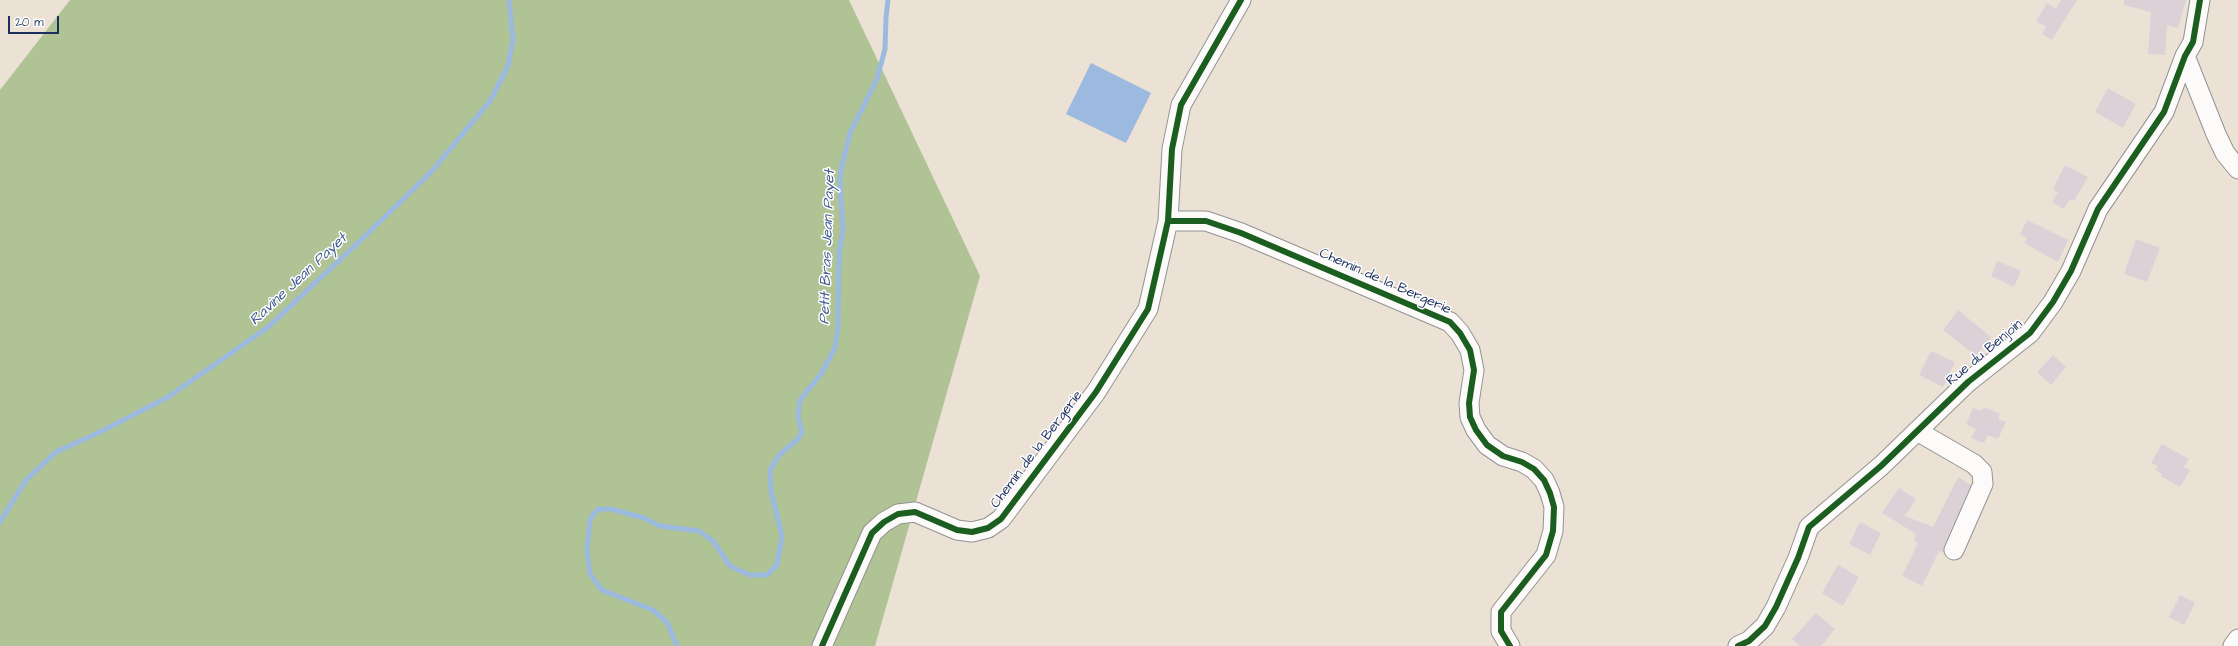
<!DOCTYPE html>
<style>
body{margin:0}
#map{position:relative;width:2238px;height:646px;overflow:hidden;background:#ebe2d5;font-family:"Architects Daughter",sans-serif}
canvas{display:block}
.scale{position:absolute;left:8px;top:16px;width:51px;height:18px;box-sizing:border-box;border:2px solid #1b2f5e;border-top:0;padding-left:5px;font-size:12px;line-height:14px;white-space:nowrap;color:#1b2f5e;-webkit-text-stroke:3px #fff;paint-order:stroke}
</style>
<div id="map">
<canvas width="2238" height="646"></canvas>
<div class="scale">20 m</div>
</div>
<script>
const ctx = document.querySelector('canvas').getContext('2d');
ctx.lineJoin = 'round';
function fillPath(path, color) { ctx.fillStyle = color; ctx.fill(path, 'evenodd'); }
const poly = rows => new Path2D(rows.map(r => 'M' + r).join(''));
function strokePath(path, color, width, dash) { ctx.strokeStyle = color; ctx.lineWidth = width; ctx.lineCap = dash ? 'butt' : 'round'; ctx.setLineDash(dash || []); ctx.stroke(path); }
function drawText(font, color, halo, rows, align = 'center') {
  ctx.font = font + ' "Architects Daughter",sans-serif'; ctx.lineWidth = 3; ctx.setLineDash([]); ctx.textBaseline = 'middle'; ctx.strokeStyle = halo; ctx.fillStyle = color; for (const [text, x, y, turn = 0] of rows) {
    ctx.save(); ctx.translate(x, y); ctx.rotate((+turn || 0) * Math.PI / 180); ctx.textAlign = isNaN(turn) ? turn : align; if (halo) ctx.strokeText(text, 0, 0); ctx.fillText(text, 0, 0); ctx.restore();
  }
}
const forest = poly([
 [70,0,849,0,980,276,875,646,0,646,0,90]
]);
const water = poly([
 [1091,63,1151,93,1126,143,1066,114]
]);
const stream = poly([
 [0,522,26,480,56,452,102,431,168,397,267,328,361,240,432,171,490,101,508,66,513,39,509,0],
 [677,646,667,622,653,610,602,590,590,574,587,552,590,519,598,509,611,509,644,518,660,526,699,531,713,541,730,566,750,575,767,575,777,565,782,536,771,491,770,470,779,455,796,441,802,433,798,416,800,400,821,374,835,348,838,327,839,253,843,230,840,182,842,165,850,133,877,79,885,49,886,17,888,0]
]);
const building = poly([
 [2061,0,2077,0,2052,40,2042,34,2046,27,2036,21,2047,3,2056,9],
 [2124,0,2186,0,2178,28,2167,25,2165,55,2148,54,2151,12,2124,5],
 [2108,88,2136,104,2123,128,2095,112],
 [2065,165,2088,177,2074,201,2070,199,2064,209,2052,202,2058,192,2053,189],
 [2027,220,2068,240,2058,262,2024,243,2027,238,2020,234],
 [2136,239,2160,248,2147,282,2124,274],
 [1997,261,2021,271,2014,287,1991,276],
 [1958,310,1991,337,1976,356,1943,330],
 [1931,351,1955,362,1943,387,1919,375],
 [2053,355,2066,367,2051,385,2037,372],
 [1984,407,2000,414,1998,419,2006,422,1998,439,1988,435,1984,443,1971,438,1976,429,1966,424,1973,408,1981,411],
 [2162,444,2189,459,2184,467,2190,470,2180,487,2161,476,2162,474,2156,470,2158,466,2151,463],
 [1958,477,1971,485,1944,546,1944,553,1939,551,1922,586,1902,576,1918,543,1914,541,1916,534,1882,513,1899,488,1916,499,1905,516,1933,527],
 [1860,522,1881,533,1870,555,1849,544],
 [1838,565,1859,577,1843,606,1822,593],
 [2180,595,2195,603,2184,625,2169,617],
 [1816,613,1835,629,1821,646,1800,646,1792,639]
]);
const street = poly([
 [2185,56,2216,134,2225,153,2238,169],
 [1168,221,1206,221,1241,233,1450,322,1460,333,1470,350,1474,370,1469,403,1470,417,1476,430,1487,445,1503,456,1522,462,1534,469,1544,480,1550,493,1554,507,1553,531,1546,555,1501,612,1501,631,1510,646],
 [1917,431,1974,464,1982,472,1983,484,1954,550],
 [822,646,872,533,884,522,898,514,915,512,957,530,972,532,988,528,1001,519,1096,392,1148,309,1168,221,1172,149,1181,105,1241,0],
 [1738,646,1749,641,1765,626,1776,607,1798,558,1809,527,1881,466,1968,382,2030,333,2053,302,2071,271,2098,209,2164,112,2185,56,2193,42,2200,0],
 [2233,646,2238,639]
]);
const cycleway = poly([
 [1168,221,1206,221,1241,233,1450,322,1460,333,1470,350,1474,370,1469,403,1470,417,1476,430,1487,445,1503,456,1522,462,1534,469,1544,480,1550,493,1554,507,1553,531,1546,555,1501,612,1501,631,1510,646],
 [822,646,872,533,884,522,898,514,915,512,957,530,972,532,988,528,1001,519,1096,392,1148,309,1168,221,1172,149,1181,105,1241,0],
 [1738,646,1749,641,1765,626,1776,607,1798,558,1809,527,1881,466,1968,382,2030,333,2053,302,2071,271,2098,209,2164,112,2185,56,2193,42,2200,0]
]);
const streetNames = [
 ["Chemin de la Bergerie",1385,282,24],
 ["Rue du Benjoin",1985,353,-40],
 ["Chemin de la Bergerie",1037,450,-53]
];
const waterNames = [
 ["Petit Bras Jean Payet",828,247,-88],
 ["Ravine Jean Payet",299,280,-43]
];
fillPath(forest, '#b0c395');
fillPath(water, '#9cb9df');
strokePath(stream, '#9cb9df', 5);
fillPath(building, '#ddd1d8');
strokePath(street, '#949294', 21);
strokePath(street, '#fcfbf9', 19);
strokePath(cycleway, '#1b5e20', 6);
drawText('14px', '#1b2f5e', '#fff', streetNames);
drawText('italic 15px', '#3c598d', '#fff', waterNames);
</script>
